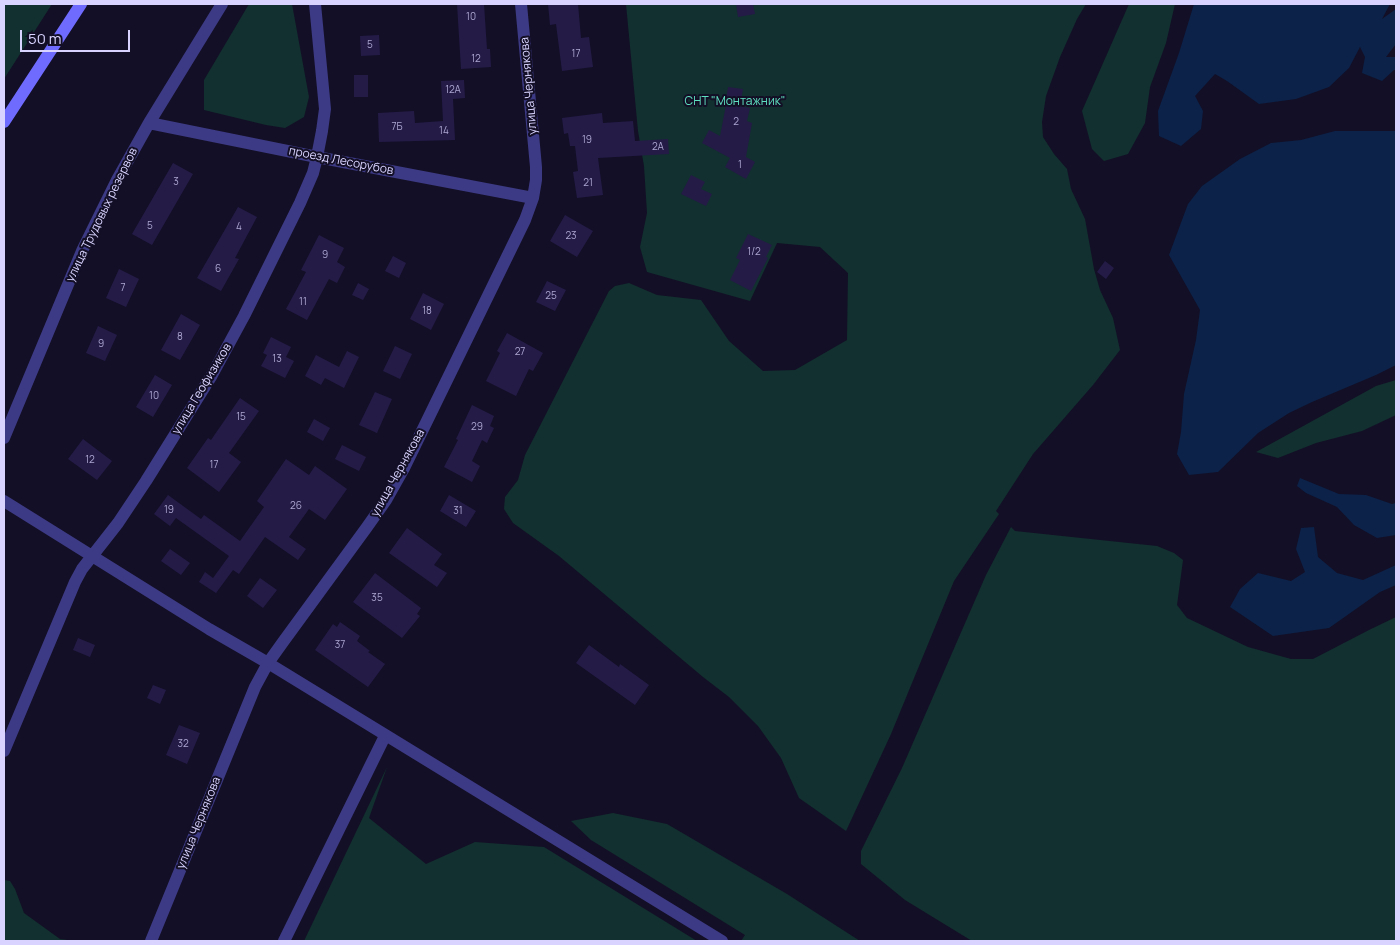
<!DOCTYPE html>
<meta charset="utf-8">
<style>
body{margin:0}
#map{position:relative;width:1400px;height:945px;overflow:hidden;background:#130f26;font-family:Manrope,sans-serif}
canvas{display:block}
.frame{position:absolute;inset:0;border:5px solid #d9d4ff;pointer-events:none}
.scale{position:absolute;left:20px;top:30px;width:110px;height:22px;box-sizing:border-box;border:2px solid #d9d4ff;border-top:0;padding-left:6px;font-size:15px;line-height:18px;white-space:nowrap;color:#d9d4ff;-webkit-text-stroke:4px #130f26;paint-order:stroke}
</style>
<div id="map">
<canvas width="1400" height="945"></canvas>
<div class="frame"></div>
<div class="scale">50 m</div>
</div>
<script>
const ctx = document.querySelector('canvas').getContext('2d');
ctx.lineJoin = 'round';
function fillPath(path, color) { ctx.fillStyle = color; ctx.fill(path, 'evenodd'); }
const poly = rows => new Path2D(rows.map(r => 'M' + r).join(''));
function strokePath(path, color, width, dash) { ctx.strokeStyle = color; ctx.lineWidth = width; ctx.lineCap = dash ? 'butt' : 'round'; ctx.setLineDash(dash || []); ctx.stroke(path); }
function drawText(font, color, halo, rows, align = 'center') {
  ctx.font = font + ' Manrope,sans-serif'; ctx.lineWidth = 4; ctx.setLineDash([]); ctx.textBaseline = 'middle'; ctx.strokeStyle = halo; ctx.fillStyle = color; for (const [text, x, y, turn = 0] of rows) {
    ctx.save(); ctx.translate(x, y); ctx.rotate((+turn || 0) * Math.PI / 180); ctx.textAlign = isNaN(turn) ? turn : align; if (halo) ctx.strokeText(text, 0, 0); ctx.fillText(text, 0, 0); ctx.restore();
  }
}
const green = poly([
 [4,4,52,4,4,79],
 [249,4,292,4,309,97,304,117,285,128,266,125,204,110,204,80],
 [626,4,1086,4,1077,19,1060,57,1046,96,1042,122,1043,137,1054,154,1067,169,1071,189,1085,219,1094,269,1100,290,1113,318,1120,350,1093,385,1033,454,996,511,999,514,954,581,891,734,846,831,799,798,781,758,758,726,729,697,703,677,559,556,513,523,504,509,505,497,518,480,525,455,609,291,615,286,629,283,657,295,701,300,729,341,763,371,795,370,847,340,848,273,820,247,777,243,750,301,647,272,640,247,647,213,644,166,638,131],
 [1129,4,1175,4,1166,43,1150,87,1145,123,1128,154,1104,161,1092,149,1082,111],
 [1396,380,1396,415,1362,431,1316,443,1278,458,1256,452,1376,386],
 [1011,527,1015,531,1157,546,1174,553,1183,560,1177,605,1187,618,1248,647,1291,659,1313,659,1369,630,1396,617,1396,941,972,941,905,900,861,864,861,851,902,768,986,575],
 [387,767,369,818,426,864,475,842,544,847,697,941,304,941],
 [613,813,667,824,787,894,860,941,741,941,745,935,591,840,571,821],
 [4,880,10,881,15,889,24,913,60,939,75,941,4,941]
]);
const water = poly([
 [1194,4,1390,4,1382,19,1396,9,1396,44,1386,57,1396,57,1396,70,1394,70,1382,81,1362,73,1365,57,1360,47,1349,68,1329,87,1296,99,1259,104,1227,81,1215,74,1195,96,1203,111,1201,129,1181,146,1159,136,1158,111,1179,53],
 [1335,131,1396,131,1396,365,1376,375,1312,402,1289,413,1258,433,1218,472,1189,475,1177,454,1181,432,1184,394,1196,340,1200,310,1169,255,1188,204,1202,186,1240,159,1271,143,1301,140],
 [1300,478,1339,494,1366,495,1392,504,1396,503,1396,535,1377,538,1354,525,1337,507,1306,493,1297,486],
 [1314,527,1318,557,1337,573,1363,580,1396,565,1396,585,1380,592,1329,628,1273,636,1230,607,1240,589,1258,573,1291,581,1305,572,1296,549,1301,528]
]);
const building = poly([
 [457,4,484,4,487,49,490,49,491,67,461,69],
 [548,4,578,4,581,38,589,37,593,67,562,71,556,24,550,25],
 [736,4,753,4,755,14,738,17],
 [379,35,380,55,361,56,360,36],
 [354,75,368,75,368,97,354,97],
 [464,80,465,98,453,99,455,140,379,142,378,113,414,111,415,123,443,121,441,81],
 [728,87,743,89,740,106,750,108,747,121,752,123,746,157,755,162,746,179,725,167,730,158,702,143,709,130,720,136,726,105,725,105],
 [602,113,603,123,633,121,635,141,668,139,669,154,598,158,603,195,577,198,573,172,578,171,575,146,570,146,568,133,564,134,562,118],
 [173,163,193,174,152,245,132,234],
 [691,175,705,182,701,189,712,194,706,206,681,194],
 [238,207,257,217,235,258,239,259,221,291,197,278],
 [565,215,593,231,577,257,550,241],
 [748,234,772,245,766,257,768,258,751,291,730,280,740,260,736,258],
 [319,235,344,248,337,262,345,267,337,283,329,279,307,320,286,309,306,272,301,270],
 [393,256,406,263,399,278,385,271],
 [1105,261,1114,268,1106,279,1097,272],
 [119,269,139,279,126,307,106,298],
 [547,281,566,290,555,311,536,302],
 [358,283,369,289,363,300,352,295],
 [423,293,444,304,431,330,410,319],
 [181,314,200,325,180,360,161,350],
 [98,326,117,335,105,361,86,353],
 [507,333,543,353,533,371,529,369,516,396,486,381,500,353,497,351],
 [271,337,291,347,286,357,294,361,285,378,261,366,267,355,263,353],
 [395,346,412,354,400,379,383,371],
 [347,351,359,357,344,388,325,378,321,385,305,376,316,355,339,367],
 [155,375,172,385,153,417,136,407],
 [375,392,392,399,377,433,359,425],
 [240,398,259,411,229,453,241,462,219,492,187,468,208,438,211,440],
 [472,405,494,416,490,426,494,428,487,443,482,440,472,461,480,466,472,482,444,467,458,440,456,439],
 [314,419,330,428,323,441,307,432],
 [83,439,112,461,97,480,68,459],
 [342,445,366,457,359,471,335,459],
 [286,459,309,475,315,466,347,489,325,520,309,509,289,537,306,549,298,560,265,537,239,574,233,570,216,593,199,582,205,572,213,578,229,556,176,518,170,526,154,514,168,495,201,519,204,515,240,541,264,507,257,501],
 [449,495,476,511,466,527,440,511],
 [407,528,442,554,434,565,447,573,437,587,389,553],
 [170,549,190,563,181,575,161,561],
 [375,573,421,608,417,614,420,616,402,638,353,602],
 [260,578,277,590,263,608,247,596],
 [340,622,360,636,357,641,370,651,368,652,385,664,368,687,315,650,333,624,337,627],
 [78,638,95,645,90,657,73,650],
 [589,645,619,667,620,664,649,685,635,705,576,663],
 [153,685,166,690,160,704,147,698],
 [179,725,200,733,187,764,166,755]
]);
const street = poly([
 [149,123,317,157,533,198],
 [4,438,82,251,117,180,149,123,222,4],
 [4,501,209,629,268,663,722,941],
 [4,751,75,582,82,569,118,523,146,481,212,375,244,316,300,203,313,173,317,157,322,131,325,109,315,4],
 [151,941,255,687,268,663,283,642,367,527,386,500,404,468,525,220,533,198,536,180,536,167,521,4],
 [284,941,385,736]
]);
const secondary = poly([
 [4,122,81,4]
]);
const numberNames = [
 ["10",471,17],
 ["5",370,45],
 ["17",576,54],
 ["12",476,59],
 ["12А",453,90],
 ["2",736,122],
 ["7Б",397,127],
 ["14",444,131],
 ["19",587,140],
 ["2А",658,147],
 ["1",740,165],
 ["3",176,182],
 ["21",588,183],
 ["5",150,226],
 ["4",239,227],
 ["23",571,236],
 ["1/2",754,252],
 ["9",325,255],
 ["6",218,269],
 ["7",123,288],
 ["25",551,296],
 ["11",303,302],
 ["18",427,311],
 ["8",180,337],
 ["9",101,344],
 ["27",520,352],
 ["13",277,359],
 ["10",154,396],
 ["15",241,417],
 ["29",477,427],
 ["12",90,460],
 ["17",214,465],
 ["26",296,506],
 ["19",169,510],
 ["31",458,511],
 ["35",377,598],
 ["37",340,645],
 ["32",183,744]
];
const streetNames = [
 ["улица Чернякова",529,86,-95],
 ["проезд Лесорубов",341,161,11],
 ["улица Трудовых резервов",102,215,-64],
 ["улица Геофизиков",202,389,-59],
 ["улица Чернякова",398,473,-61],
 ["улица Чернякова",199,823,-68]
];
const parkNames = [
 ["СНТ \"Монтажник\"",735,102]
];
fillPath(green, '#12302f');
fillPath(water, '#0c2248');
fillPath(building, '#241b47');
strokePath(street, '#3d3a85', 12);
strokePath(secondary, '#6f6bff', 12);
drawText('10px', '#aca6d1', null, numberNames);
drawText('12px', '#d9d4ff', '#130f26', streetNames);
drawText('12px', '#5fe0c0', '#130f26', parkNames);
</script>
